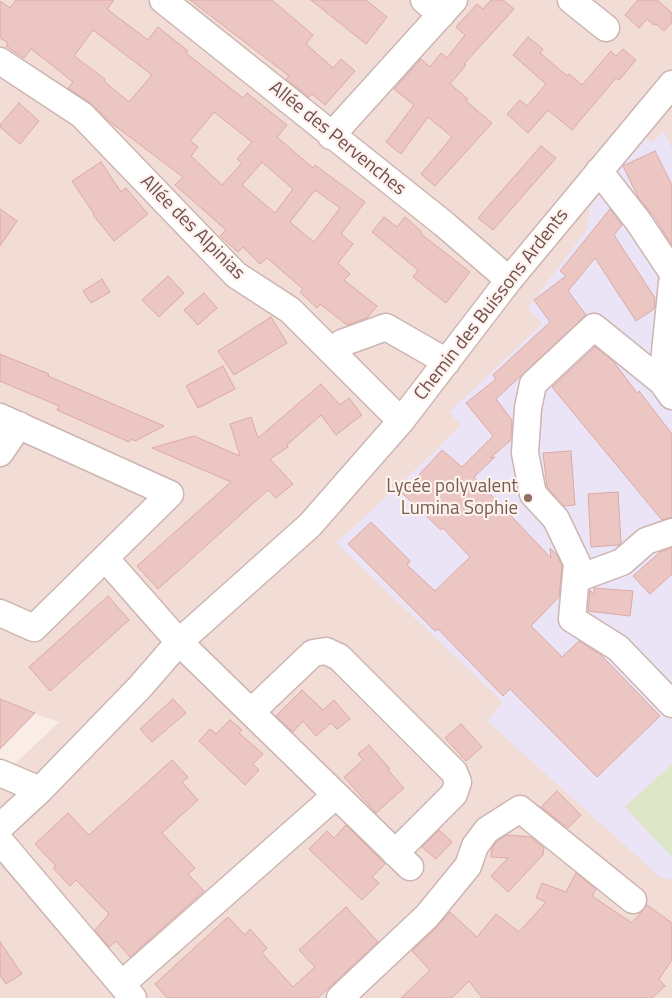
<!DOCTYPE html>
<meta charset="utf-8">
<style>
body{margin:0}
canvas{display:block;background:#faede7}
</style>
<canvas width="672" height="998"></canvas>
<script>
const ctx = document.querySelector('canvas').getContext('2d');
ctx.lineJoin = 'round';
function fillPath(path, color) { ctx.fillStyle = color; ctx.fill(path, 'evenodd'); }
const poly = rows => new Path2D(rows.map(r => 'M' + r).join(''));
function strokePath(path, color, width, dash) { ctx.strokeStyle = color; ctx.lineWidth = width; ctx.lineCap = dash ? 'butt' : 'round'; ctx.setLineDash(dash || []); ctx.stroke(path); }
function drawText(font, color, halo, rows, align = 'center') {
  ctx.font = font + ' "Titillium Web",sans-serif'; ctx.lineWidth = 4.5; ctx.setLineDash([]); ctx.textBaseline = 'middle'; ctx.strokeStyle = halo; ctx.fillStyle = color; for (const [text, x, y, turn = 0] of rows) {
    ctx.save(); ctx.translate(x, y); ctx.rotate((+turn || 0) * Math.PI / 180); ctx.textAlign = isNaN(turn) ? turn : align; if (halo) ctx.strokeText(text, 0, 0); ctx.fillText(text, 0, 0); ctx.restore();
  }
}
const residential = poly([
 [0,0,672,0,672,998,0,998,0,778,59,722,0,702]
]);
const education = poly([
 [663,131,672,149,672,880,660,877,487,721,503,702,336,543,432,454,461,425,449,412,542,324,528,308,587,229,590,207,644,135,651,143]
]);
const green = poly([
 [672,764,672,857,625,807]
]);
const building = poly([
 [16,0,114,0,107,9,148,40,158,27,188,51,186,53,243,98,247,93,287,125,277,137,313,168,315,165,365,202,341,234,353,244,338,263,350,274,344,280,377,306,367,318,347,325,320,304,317,308,300,292,303,289,267,258,260,264,243,247,238,252,220,236,226,230,175,185,183,177,110,122,90,103,68,88,73,82,52,65,31,49,24,58,6,46,8,43,0,38,0,1,10,8,16,0],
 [93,30,152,75,129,102,104,81,105,79,74,56,93,30],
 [214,112,252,142,237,159,242,163,222,185,191,156,198,147,190,141,214,112],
 [262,162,293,189,275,213,242,185,262,162],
 [315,190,340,208,314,242,290,222,315,190],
 [190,0,272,0,313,35,306,44,333,68,341,59,355,71,325,105,312,94,309,97,286,79,289,76,190,0],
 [311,0,366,0,387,17,366,44,311,0],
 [491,0,503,0,514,9,464,64,466,65,450,84,468,99,466,101,492,123,435,186,421,174,452,137,428,117,401,154,386,142,414,105,394,89,421,59,430,67,441,53,447,58,465,35,456,27,477,4,483,9,491,0],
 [638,0,657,0,672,13,672,22,664,31,656,24,654,25,647,19,639,28,625,15,638,0],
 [528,37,543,49,540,53,567,76,569,74,582,85,611,51,616,56,623,49,636,60,619,80,616,78,572,130,548,110,528,133,507,114,520,100,527,106,546,84,513,55,528,37],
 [19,103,39,121,20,144,0,127,0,125,19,103],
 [541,146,556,158,493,230,478,218,541,146],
 [655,151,672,185,672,245,655,218,638,197,623,166,655,151],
 [101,162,121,192,126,188,148,214,114,241,93,215,94,214,72,181,101,162],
 [0,209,17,221,0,246,0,209],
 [610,209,622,225,614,235,655,298,654,309,636,321,595,258,568,291,586,315,496,399,512,420,511,440,490,458,495,457,474,477,551,558,550,548,557,555,562,566,559,597,531,626,562,657,579,641,601,655,660,716,597,777,510,689,503,696,438,629,435,631,348,544,371,522,410,561,407,565,435,591,470,557,443,528,441,530,402,493,442,450,462,467,493,436,466,403,496,379,493,375,550,322,534,300,566,276,560,271,610,209],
 [384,217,397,227,405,217,422,232,421,234,470,272,446,303,413,277,418,270,372,232,384,217],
 [168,276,184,293,159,317,142,300,168,276],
 [102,279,110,292,91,303,83,291,102,279],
 [204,293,217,308,198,325,184,310,204,293],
 [271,317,287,343,234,375,218,351,271,317],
 [595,347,613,361,637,393,639,391,672,434,672,517,662,520,552,387,595,347],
 [0,354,49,374,48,376,164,426,135,441,131,439,129,442,57,410,59,406,0,381,0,354],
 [223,366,235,389,198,408,186,386,223,366],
 [321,384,340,405,349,398,362,415,336,435,321,415,287,445,288,447,270,459,293,484,276,498,268,490,158,589,137,566,231,482,152,448,194,436,240,456,230,424,251,417,258,438,321,384],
 [571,451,575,505,564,506,547,487,543,453,571,451],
 [618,492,621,543,619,545,591,547,588,494,618,492],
 [672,548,672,574,650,594,633,576,660,552,672,548],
 [594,588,633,591,630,616,588,611,590,590,594,595,594,588],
 [108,596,129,620,50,691,29,667,108,596],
 [302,690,323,710,334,700,350,719,337,729,331,723,316,736,303,721,293,732,276,716,302,690],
 [0,699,35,713,0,749,0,699],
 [173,699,186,713,152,742,140,729,173,699],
 [230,720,242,730,239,733,263,754,253,764,259,770,245,785,199,741,210,729,216,734,230,720],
 [461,724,482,747,466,761,445,738,461,724],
 [369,745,390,769,388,770,404,788,376,813,344,777,363,760,358,754,369,745],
 [172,760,188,777,182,782,198,800,162,833,195,868,188,874,204,891,130,957,116,941,109,947,95,930,109,914,76,880,70,886,53,868,56,866,35,844,68,813,89,835,172,760],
 [557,791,581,815,568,828,541,807,557,791],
 [346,825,385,864,372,877,379,883,362,900,309,849,327,831,334,838,346,825],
 [439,830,452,842,436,859,422,847,439,830],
 [507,835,531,837,544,848,543,855,508,892,491,876,508,858,491,857,492,848,497,841,507,835],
 [576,873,596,889,592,896,632,923,647,905,672,923,672,960,659,979,665,986,652,998,482,998,469,981,452,998,401,998,430,970,412,951,437,927,450,912,477,937,496,914,519,932,546,902,536,898,542,883,566,892,576,873],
 [346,907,378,942,318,998,167,998,155,984,228,917,245,935,250,929,267,948,262,953,293,987,315,967,299,950,346,907],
 [0,942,22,974,6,984,0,975,0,942]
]);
const minor = poly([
 [163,0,444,224,509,280],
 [424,0,441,15],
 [571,0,606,28],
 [0,61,82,115,236,275,290,310,401,421],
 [331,136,454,0],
 [599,171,638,221,672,272],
 [336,355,342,343,386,327,447,362],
 [662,382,672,283],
 [672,396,662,382,594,327,533,384,528,408,525,453,533,494,556,519,577,563,572,619,618,648,672,704],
 [0,417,170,494,34,628,0,613],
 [0,453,19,425],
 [105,558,179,642,410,867],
 [576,579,622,562,646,541,672,532],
 [251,712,313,653,326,651,339,657,454,772,458,782,454,794,395,853],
 [0,773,40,790],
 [0,827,40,790,140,687,179,642,310,525,401,421,509,280,672,84],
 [0,841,133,998],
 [122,984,336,795],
 [340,998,427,916,468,866,475,846,487,830,520,809,633,900]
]);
const markers = [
 [528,498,5,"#8d6e63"]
];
const streetNames = [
 ["Allée des Pervenches",337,139,39],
 ["Allée des Alpinias",192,228,45],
 ["Chemin des Buissons Ardents",492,305,-52]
];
const educationNames = [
 ["Lycée polyvalent",518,487],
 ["Lumina Sophie",518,509]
];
fillPath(residential, '#f1ddd6');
fillPath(education, '#eae4f6');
fillPath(green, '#dde6c7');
fillPath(building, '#ecc6c2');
strokePath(building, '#dda9a4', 1);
strokePath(minor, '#cdb5b1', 29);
strokePath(minor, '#fff', 26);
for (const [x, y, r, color] of markers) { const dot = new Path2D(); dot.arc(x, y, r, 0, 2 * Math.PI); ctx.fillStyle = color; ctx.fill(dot); strokePath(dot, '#fdf2ed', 2); }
drawText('19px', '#71504e', '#fdf2ed', streetNames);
drawText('19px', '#785e54', '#fdf2ed', educationNames, 'right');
</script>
